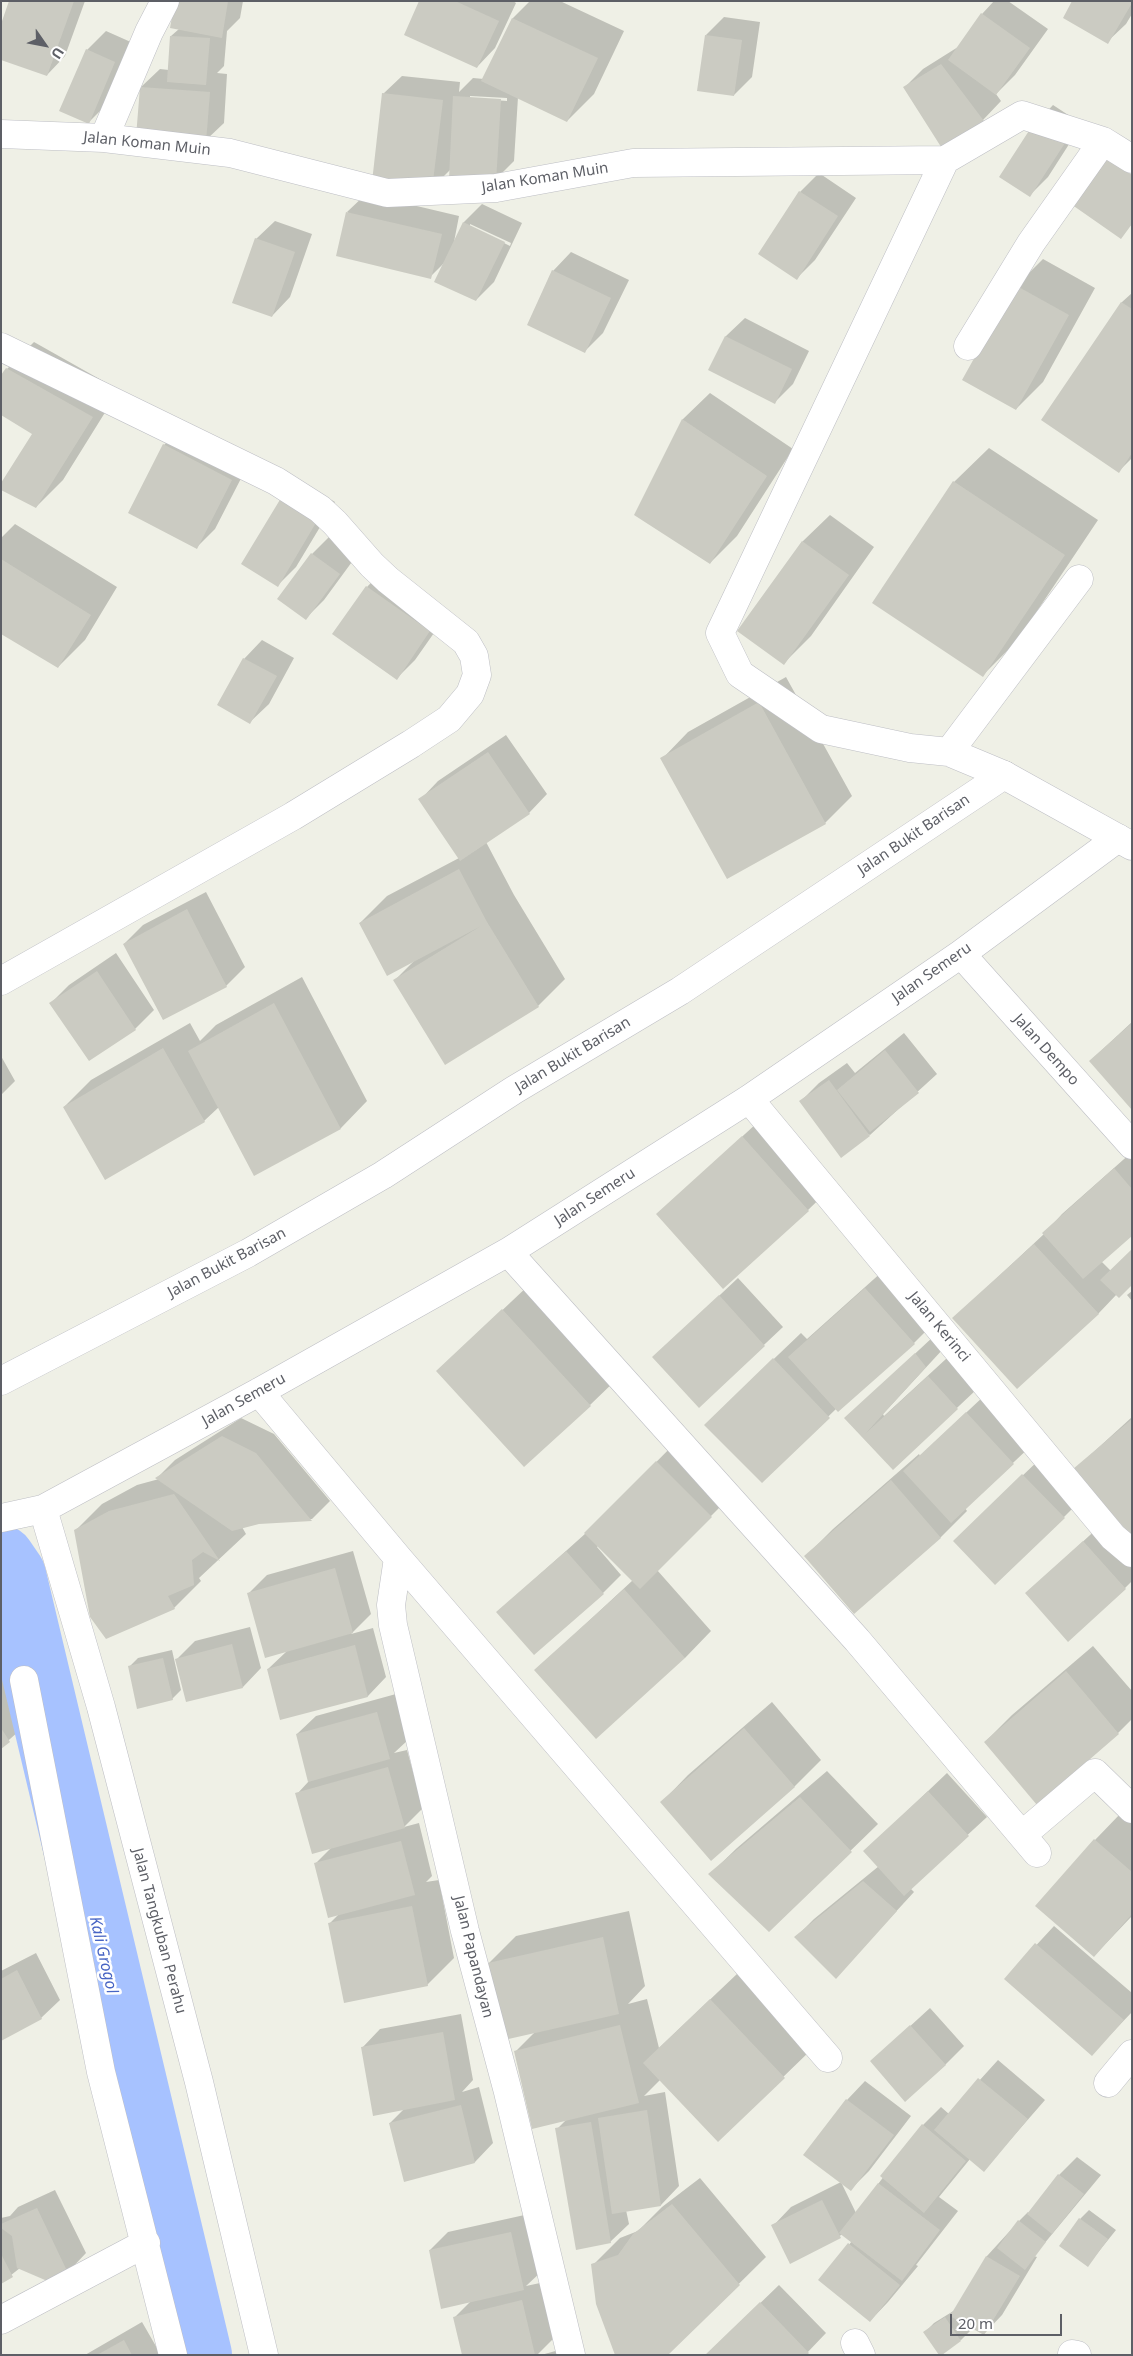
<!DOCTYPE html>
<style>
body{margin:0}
#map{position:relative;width:1133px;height:2356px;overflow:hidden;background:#eff0e6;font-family:"Noto Sans",sans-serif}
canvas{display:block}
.frame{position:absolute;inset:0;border:2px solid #5d5f66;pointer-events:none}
.north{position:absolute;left:20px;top:20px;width:50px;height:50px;-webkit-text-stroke:4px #fff;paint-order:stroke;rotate:123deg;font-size:14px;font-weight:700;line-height:20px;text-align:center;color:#5d5f66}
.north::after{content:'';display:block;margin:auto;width:18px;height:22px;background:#5d5f66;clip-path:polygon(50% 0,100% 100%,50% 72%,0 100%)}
.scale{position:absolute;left:950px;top:2314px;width:112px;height:22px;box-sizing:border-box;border:2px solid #5d5f66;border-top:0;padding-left:6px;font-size:15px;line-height:18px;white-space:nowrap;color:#5d5f66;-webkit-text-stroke:4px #fff;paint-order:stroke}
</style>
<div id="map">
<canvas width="1133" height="2356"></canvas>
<div class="frame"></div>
<div class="north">U</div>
<div class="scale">20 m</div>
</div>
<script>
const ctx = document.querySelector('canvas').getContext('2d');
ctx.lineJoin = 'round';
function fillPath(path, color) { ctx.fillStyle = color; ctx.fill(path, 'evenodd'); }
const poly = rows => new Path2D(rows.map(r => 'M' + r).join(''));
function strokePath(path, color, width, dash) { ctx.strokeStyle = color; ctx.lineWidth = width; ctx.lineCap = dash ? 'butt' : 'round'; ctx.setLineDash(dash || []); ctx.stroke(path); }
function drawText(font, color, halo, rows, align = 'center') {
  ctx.font = font + ' "Noto Sans",sans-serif'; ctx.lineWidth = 5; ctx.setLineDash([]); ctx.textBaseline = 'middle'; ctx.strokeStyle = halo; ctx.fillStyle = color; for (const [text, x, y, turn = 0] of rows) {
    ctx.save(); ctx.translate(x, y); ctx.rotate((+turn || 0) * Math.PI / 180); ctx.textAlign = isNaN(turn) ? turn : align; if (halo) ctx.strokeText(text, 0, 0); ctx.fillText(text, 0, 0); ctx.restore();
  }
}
const shadow = poly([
 [11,1,85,1,65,56,47,75],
 [176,1,243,1,240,18,227,31,224,66,217,73,227,74,224,123,205,141,141,87,160,69,169,70,171,36,179,29],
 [421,1,513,1,516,3,495,48,477,67],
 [530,1,560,1,624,31,594,94,567,121,518,97,514,161,495,180,451,169,432,188,383,94,402,76,460,82,459,92,473,78,484,79,513,18],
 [470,96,507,98,507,101,470,98],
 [994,1,1008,1,1048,29,1015,75,996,94,1001,101,983,120,943,148,905,87,923,69,958,47,982,14],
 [1132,1,1132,14,1126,24,1107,42],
 [724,17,760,22,752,77,734,95,706,35],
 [106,31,133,43,107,104,89,122,87,50],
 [1053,105,1082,124,1048,177,1029,196,1035,124],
 [819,173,856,198,815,260,797,278,760,254,800,192],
 [366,194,459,216,454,242,464,222,482,204,522,223,494,282,476,300,443,264,430,277,347,212],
 [470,224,511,243,510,246,470,226],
 [275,221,312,234,290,297,272,316,256,239],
 [571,252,629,280,603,333,585,351,553,271],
 [1043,259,1095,288,1043,382,1016,409,1016,286],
 [1132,293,1132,458,1119,471,1043,420,1122,302],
 [745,318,809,351,793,384,775,402,710,369,726,336],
 [34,342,119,390,63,480,36,507,33,433,7,369],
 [710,393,793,449,737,536,710,563,636,515,683,419],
 [183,426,250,461,215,529,197,547,129,512,164,445],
 [989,448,1098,520,1017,641,983,675,874,603,954,482],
 [300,481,335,502,296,567,278,585],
 [830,515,874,547,811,636,784,663,739,631,803,541],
 [15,524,117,587,85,640,58,667,1,632,1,538],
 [330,536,357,555,324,600,306,618,312,554],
 [385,568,448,613,415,660,397,678,367,587],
 [262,640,294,658,269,704,250,722,244,659],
 [786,677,852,796,825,823,728,877,662,759,688,732],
 [506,735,547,794,529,813,486,842,514,895,565,979,538,1006,395,980,414,961,360,923,387,896,459,858,420,800,438,781],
 [206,892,245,967,226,986,163,1019,124,944,143,925],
 [116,953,154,1010,135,1029,89,1060,51,1003,69,985],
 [302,977,367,1101,341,1128,255,1174,219,1107,204,1121,64,1107,91,1080,190,1023,200,1041,216,1025],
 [1132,1022,1132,1108,1090,1061],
 [904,1033,937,1074,870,1135,801,1101,819,1083,847,1063,855,1073],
 [1,1056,15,1081,1,1095],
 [770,1111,835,1184,808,1210,658,1214],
 [1132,1152,1132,1234,1101,1261,1111,1271,1117,1294,1098,1314,954,1318,1044,1234,1062,1214],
 [893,1262,941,1316,914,1343,837,1408,762,1481,733,1398,801,1333,807,1339],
 [738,1278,783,1327,699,1406,654,1357],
 [530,1284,617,1379,590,1405,438,1371],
 [1132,1291,1132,1301,1127,1295],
 [934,1336,944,1348,883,1414,884,1416,947,1358,976,1390,893,1468,846,1418],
 [985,1395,1032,1445,965,1508,967,1511,940,1538,806,1556,833,1529,919,1454,920,1456],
 [1132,1417,1132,1535,1075,1469],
 [241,1418,274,1434,330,1501,312,1519,259,1523,242,1527,246,1534,199,1578,201,1581,174,1608,75,1531,102,1504,137,1485,159,1479,157,1478,175,1460],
 [683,1435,738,1489,657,1570,711,1631,685,1658,536,1670,633,1580,598,1546,597,1547,621,1575,603,1593,498,1612,586,1533],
 [1042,1457,1082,1499,1064,1517,973,1523],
 [1102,1524,1132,1557,1132,1581,1125,1588,1026,1594],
 [353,1551,371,1614,351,1634,373,1628,386,1677,368,1696,281,1719,268,1669,287,1651,249,1593,267,1575],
 [250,1627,261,1668,243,1687,177,1659,195,1641],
 [1093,1646,1132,1691,1132,1719,1118,1733,985,1742,1012,1715],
 [172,1650,181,1690,172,1699,129,1667,138,1658],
 [1,1661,37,1715,1,1747],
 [396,1694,408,1740,394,1753,407,1750,423,1808,404,1827,419,1823,432,1876,426,1882,439,1880,454,1958,427,1985,330,1923,339,1914,315,1864,332,1847,297,1794,309,1781,297,1734,316,1716],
 [772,1702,821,1760,795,1786,711,1859,662,1802,688,1775],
 [827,1771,878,1824,769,1930,710,1874,737,1848],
 [947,1773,987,1817,910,1888,914,1892,836,1977,796,1937,814,1919,879,1866,865,1851],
 [1121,1813,1132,1822,1132,1916,1094,1956,1095,1840],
 [629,1911,645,1986,628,2004,647,1999,659,2048,738,1973,811,2050,718,2140,660,2080,644,2096,665,2092,679,2186,661,2205,626,2210,629,2224,610,2242,557,2129,566,2120,515,2052,535,2032,489,1963,516,1936],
 [1054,1926,1132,1993,1132,2012,1092,2054,1006,1978],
 [36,1953,60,2000,41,2018,1,2039,1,1971],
 [930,2008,964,2046,945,2065,872,2061],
 [461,2014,473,2080,462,2092,479,2087,493,2143,475,2162,405,2180,390,2123,405,2108,362,2048,380,2029],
 [998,2060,1045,2100,984,2170,970,2159,939,2197,958,2211,916,2265,918,2266,888,2302,870,2321,820,2280,852,2241,843,2234,791,2262,773,2226,791,2207,841,2182,856,2213,923,2125,941,2107,949,2114],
 [865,2081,911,2116,869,2171,851,2189,805,2154,847,2100],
 [1077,2157,1101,2175,1034,2256,1037,2257,1002,2315,984,2334,963,2321,970,2331,961,2340,925,2332,934,2323,955,2310,987,2256,1019,2221,1028,2212,1029,2213,1059,2175],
 [700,2178,766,2257,676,2346,593,2265,620,2238,638,2231,662,2207],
 [55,2190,86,2253,68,2272,20,2268,1,2283,1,2218,10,2216,18,2207],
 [1089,2210,1116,2230,1088,2265,1080,2219],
 [529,2214,542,2271,526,2286,540,2283,553,2339,537,2355,463,2355,454,2318,471,2301,430,2250,448,2232],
 [779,2285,826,2333,805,2355,723,2339],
 [142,2322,161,2355,85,2355],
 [559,2350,560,2355,541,2355]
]);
const river = poly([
 [1,1559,12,1575,198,2355]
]);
const building = poly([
 [9,1,74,1,47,76,1,60,1,24],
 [175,1,228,1,222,38,170,28],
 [419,1,455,1,499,21,477,68,404,35],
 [1072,1,1132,1,1132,3,1108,44,1063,18],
 [981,13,1030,48,996,95,948,60],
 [512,18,598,58,567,122,481,81],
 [705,35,742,40,734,96,697,91],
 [170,36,210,38,206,85,167,82],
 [86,49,115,62,89,124,59,111],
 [941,64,984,121,943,150,903,87],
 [140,87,210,92,206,142,136,137],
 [382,93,443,100,432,189,372,182],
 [453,96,501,99,496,181,449,179],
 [1034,123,1065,143,1030,197,999,177],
 [1102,154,1132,175,1132,224,1121,239,1068,202],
 [799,191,838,216,797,280,758,254],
 [346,212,442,234,431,279,336,256],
 [463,222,505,242,476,301,434,282],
 [255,238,295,252,272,317,232,303],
 [552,270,611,298,585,353,527,325],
 [1015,285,1069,315,1016,410,962,380],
 [1121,302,1132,309,1132,453,1119,473,1041,420],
 [725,336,792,369,775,404,708,370],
 [6,368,93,417,36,508,1,490,1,483,32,434,1,415,1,375],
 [682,419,767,476,710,564,634,515],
 [163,444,232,480,197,549,128,513],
 [953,481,1065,555,983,677,872,603],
 [281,498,317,521,278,587,241,564],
 [802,541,849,575,784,665,737,631],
 [311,553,340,574,306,620,277,599],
 [1,559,91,615,58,668,1,634],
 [366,586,430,631,397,680,332,634],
 [243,658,277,676,250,724,217,705],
 [759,702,826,824,727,879,660,758],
 [488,752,530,814,460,861,418,799],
 [459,869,487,922,539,1007,445,1065,393,980,481,926,387,976,359,923],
 [187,909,227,987,163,1020,123,944],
 [97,971,136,1030,89,1061,49,1003],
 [274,1003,341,1129,254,1176,188,1051],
 [1132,1023,1132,1110,1089,1061],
 [163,1048,205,1122,105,1180,63,1107],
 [885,1050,919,1093,870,1132,837,1090],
 [829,1080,870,1136,841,1158,799,1101],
 [742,1136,809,1211,723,1289,656,1214],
 [1114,1168,1132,1189,1132,1236,1083,1279,1042,1233],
 [1034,1244,1099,1314,1017,1389,952,1318],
 [1132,1249,1132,1285,1119,1298,1100,1280],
 [865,1288,915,1344,838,1412,788,1357],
 [719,1295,765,1346,699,1408,652,1357],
 [502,1309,591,1406,524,1467,436,1371],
 [915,1353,926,1367,865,1434,928,1376,958,1409,893,1470,844,1418],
 [773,1358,830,1418,762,1483,704,1425],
 [966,1412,1014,1464,951,1523,903,1471],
 [1132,1419,1132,1537,1073,1469],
 [222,1436,256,1453,312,1521,259,1524,232,1531,155,1478],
 [656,1461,712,1517,640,1589,584,1533],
 [1022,1474,1065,1518,995,1585,953,1541],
 [891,1480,941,1538,854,1614,804,1556],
 [174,1494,220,1561,203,1552,192,1560,194,1585,168,1596,175,1609,106,1639,90,1617,74,1530,109,1511],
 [1083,1541,1126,1589,1068,1642,1025,1593],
 [566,1551,604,1594,534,1655,496,1612],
 [335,1568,353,1633,265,1658,247,1593],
 [624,1589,685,1658,596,1739,534,1670],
 [232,1644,243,1688,186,1702,175,1659],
 [355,1645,368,1697,280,1720,267,1669],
 [163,1658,173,1700,137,1709,128,1666],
 [1066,1671,1119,1734,1037,1805,984,1742],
 [377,1712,390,1759,308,1782,296,1734],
 [1,1728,10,1742,1,1749],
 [744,1728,795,1787,711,1861,660,1802],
 [388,1767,405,1828,312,1854,295,1793],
 [928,1791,969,1836,904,1896,863,1851],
 [800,1797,852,1852,769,1932,708,1874],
 [1094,1839,1132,1872,1132,1914,1094,1957,1035,1906],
 [401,1841,415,1895,328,1918,314,1863],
 [863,1881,897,1911,836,1979,794,1937],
 [412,1906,428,1986,344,2003,328,1923],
 [603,1937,619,2014,504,2040,488,1963],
 [1035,1943,1124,2020,1092,2056,1004,1979],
 [17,1970,42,2019,1,2041,1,1979],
 [710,1999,785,2078,718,2142,643,2063],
 [620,2025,639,2103,532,2129,514,2051],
 [910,2025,946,2065,905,2102,870,2061],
 [443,2032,455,2100,373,2116,361,2047],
 [978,2078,1028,2119,984,2172,934,2130],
 [846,2099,894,2135,851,2191,803,2155],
 [461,2105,475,2163,404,2182,389,2123],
 [647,2110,661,2206,612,2214,598,2118],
 [591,2122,611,2243,576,2250,555,2128],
 [922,2124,966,2161,924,2213,880,2176],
 [1058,2174,1084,2194,1052,2234,1027,2214],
 [878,2183,940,2230,902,2281,839,2233],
 [822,2200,841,2238,790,2264,771,2225],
 [672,2204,740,2285,668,2355,615,2355,596,2304,591,2264,618,2255,633,2234],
 [37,2208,68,2273,52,2283,17,2268,12,2236,1,2228,1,2224],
 [1079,2218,1108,2239,1088,2267,1059,2246],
 [1018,2220,1046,2242,1025,2270,997,2248],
 [511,2232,524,2290,441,2309,429,2250],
 [848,2243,900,2285,870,2322,818,2280],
 [1,2254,13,2277,1,2284],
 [986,2256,1020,2276,984,2335,950,2316],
 [522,2300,535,2355,462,2355,453,2317],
 [760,2302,809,2353,807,2355,705,2355],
 [945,2317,961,2341,942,2355,939,2355,923,2332],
 [124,2340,132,2355,97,2355]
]);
const minor = poly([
 [1,134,104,138,230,153,387,193,496,188,633,163,945,160],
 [104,138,149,32,165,1],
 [968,346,1031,243,1103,141],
 [1,347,276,481,320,509,335,523,372,565,388,580,466,642,474,656,477,675,470,694,449,719,411,744,293,816,1,981],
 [949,752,1079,579],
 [1004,775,949,752,910,748,821,729,740,674,720,633,945,160,1022,115,1103,141,1132,159],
 [961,954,1132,1145],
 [749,1099,1113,1537,1132,1553],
 [508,1252,857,1640,1037,1853],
 [259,1392,398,1558,828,2058],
 [43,1509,101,1707,199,2082,264,2355],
 [1,1518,43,1509,259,1392,508,1252,749,1099,961,954,1118,838],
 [398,1558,391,1605,393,1625,465,1931,508,2092,571,2355],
 [24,1680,101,2072,173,2355],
 [1022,1835,1095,1773,1132,1809],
 [1108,2083,1132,2054],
 [1,2320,146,2243],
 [855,2343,861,2355],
 [1072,2354,1077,2355]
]);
const tertiary = poly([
 [1,1381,248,1253,383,1175,514,1090,680,991,1004,775,1132,846]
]);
const streetNames = [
 ["Jalan Koman Muin",147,144,6],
 ["Jalan Koman Muin",545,178,-9],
 ["Jalan Bukit Barisan",914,835,-34],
 ["Jalan Semeru",932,973,-35],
 ["Jalan Dempo",1046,1050,48],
 ["Jalan Bukit Barisan",573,1055,-31],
 ["Jalan Semeru",595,1197,-33],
 ["Jalan Bukit Barisan",227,1263,-28],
 ["Jalan Kerinci",939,1327,50],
 ["Jalan Semeru",244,1400,-29],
 ["Jalan Tangkuban Perahu",159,1931,75],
 ["Jalan Papandayan",473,1957,76]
];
const waterNames = [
 ["Kali Grogol",103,1955,77]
];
fillPath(shadow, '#0003');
strokePath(river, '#a7c2ff', 68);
fillPath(building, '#cbcbc2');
strokePath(minor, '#bdbec4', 29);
strokePath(tertiary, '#bdbec4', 29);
strokePath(minor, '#fff', 28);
strokePath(tertiary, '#fff', 28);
drawText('15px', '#5d5f66', '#fff', streetNames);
drawText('italic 16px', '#4865c4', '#fff', waterNames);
</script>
